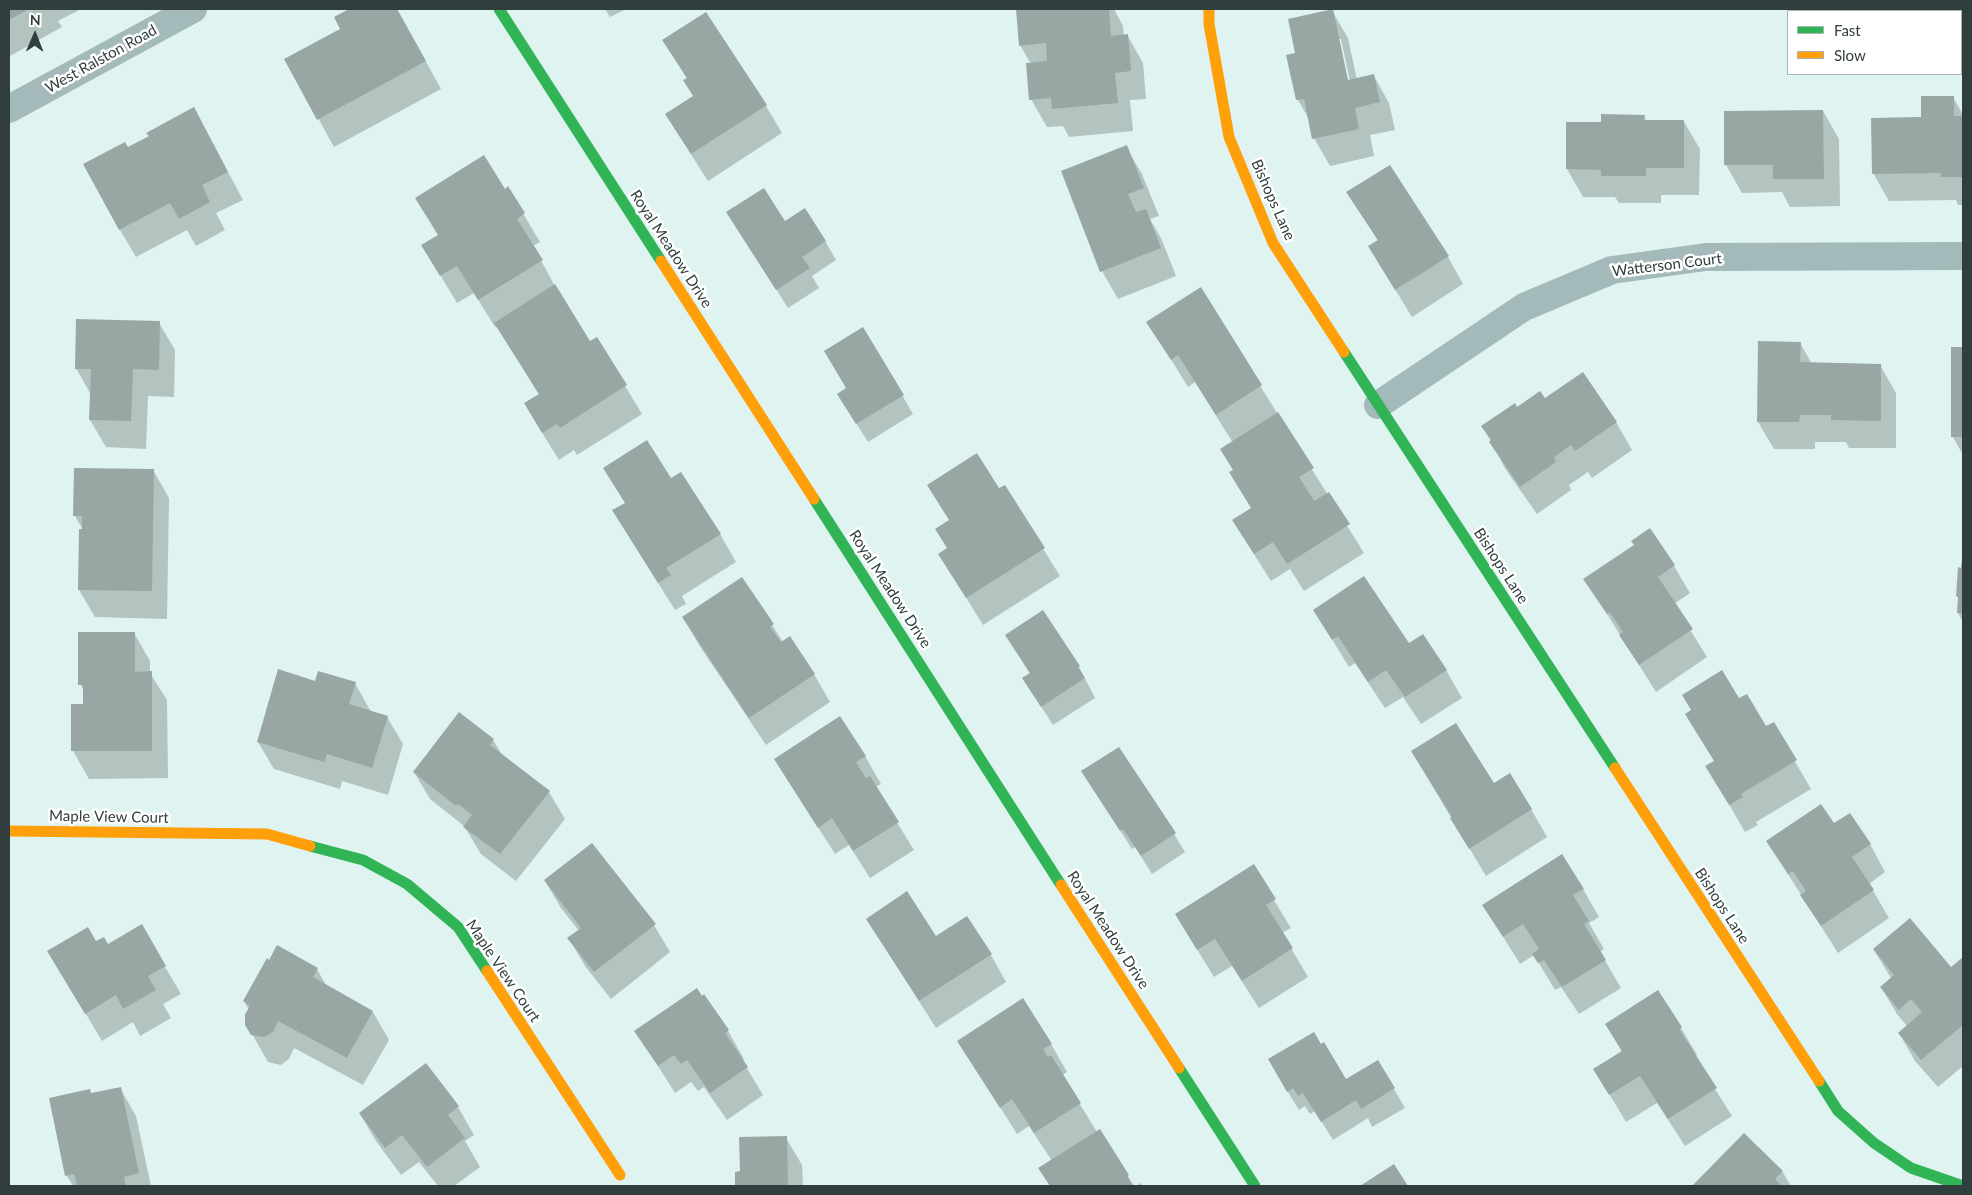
<!DOCTYPE html>
<style>
body{margin:0}
#map{position:relative;width:1972px;height:1195px;overflow:hidden;background:#dff4f1;font-family:Lato,sans-serif}
canvas{display:block}
.frame{position:absolute;inset:0;border:10px solid #303e3d;pointer-events:none}
.legend{position:absolute;left:1787px;top:10px;width:175px;height:65px;box-sizing:border-box;background:#fff;border:1px solid #acb2b1;margin:0;padding:6px 9px;list-style:none;font-size:15px;color:#303e3d}
.legend li{display:flex;align-items:center;gap:10px;height:25px}
.legend b{width:25px;border:1px solid #acb2b1}
.north{position:absolute;left:10px;top:10px;width:50px;height:50px;-webkit-text-stroke:4px #fff;paint-order:stroke;rotate:1deg;font-size:14px;font-weight:700;line-height:20px;text-align:center;color:#303e3d}
.north::after{content:'';display:block;margin:auto;width:18px;height:22px;background:#303e3d;clip-path:polygon(50% 0,100% 100%,50% 72%,0 100%)}
</style>
<div id="map">
<canvas width="1972" height="1195"></canvas>
<div class="frame"></div>
<ul class="legend">
<li><b style="height:6px;background:#30b455"></b>Fast</li>
<li><b style="height:6px;background:#ff9f0a"></b>Slow</li>
</ul>
<div class="north">N</div>
</div>
<script>
const ctx = document.querySelector('canvas').getContext('2d');
ctx.lineJoin = 'round';
function fillPath(path, color) { ctx.fillStyle = color; ctx.fill(path, 'evenodd'); }
const poly = rows => new Path2D(rows.map(r => 'M' + r).join(''));
function strokePath(path, color, width, dash) { ctx.strokeStyle = color; ctx.lineWidth = width; ctx.lineCap = dash ? 'butt' : 'round'; ctx.setLineDash(dash || []); ctx.stroke(path); }
function drawText(font, color, halo, rows, align = 'center') {
  ctx.font = font + ' Lato,sans-serif'; ctx.lineWidth = 5; ctx.setLineDash([]); ctx.textBaseline = 'middle'; ctx.strokeStyle = halo; ctx.fillStyle = color; for (const [text, x, y, turn = 0] of rows) {
    ctx.save(); ctx.translate(x, y); ctx.rotate((+turn || 0) * Math.PI / 180); ctx.textAlign = isNaN(turn) ? turn : align; if (halo) ctx.strokeText(text, 0, 0); ctx.fillText(text, 0, 0); ctx.restore();
  }
}
const shadow = poly([
 [9,9,81,9,58,21,62,27,10,56,9,53],
 [351,9,397,9,441,89,334,147,286,60,342,30,336,17],
 [605,9,626,9,610,17],
 [1017,9,1114,9,1123,26,1124,36,1127,35,1143,63,1146,99,1130,100,1133,131,1069,137,1063,126,1047,127,1031,99,1031,64,1020,45],
 [1332,11,1348,38,1357,80,1374,76,1389,103,1395,130,1370,135,1374,156,1330,166,1314,138,1310,121,1298,100,1288,56,1297,54],
 [1338,39,1341,39,1351,86,1349,87],
 [664,40,766,106,782,133,708,181,666,115,694,97,687,79],
 [1953,97,1963,115,1963,205,1958,205,1956,200,1889,201,1873,173,1923,118],
 [1823,111,1839,139,1840,206,1790,207,1782,192,1742,193,1726,165],
 [1644,116,1647,122,1684,122,1700,149,1699,195,1661,195,1661,203,1619,203,1615,197,1583,197,1567,169,1568,123,1602,124],
 [209,136,243,200,216,213,225,230,196,246,187,230,136,257,120,230,128,149],
 [1126,147,1142,174,1159,216,1150,219,1161,238,1176,276,1118,299,1102,271],
 [508,188,540,242,533,246,556,288,589,343,596,338,642,414,577,455,574,450,559,460,541,431,539,395,497,325,495,327,474,293,457,303,439,273,504,190],
 [1348,193,1448,257,1463,284,1412,317,1369,247,1378,241],
 [739,231,825,241,836,260,812,276,819,288,788,308],
 [1200,289,1364,553,1304,591,1290,569,1271,581,1250,548,1234,520,1252,509,1234,471,1233,443,1195,382,1188,387,1148,322],
 [159,323,175,350,174,397,148,396,146,449,106,447,90,420,91,395,76,368],
 [1800,343,1812,364,1880,365,1896,393,1896,448,1849,448,1846,442,1815,442,1815,449,1774,449,1758,422],
 [1952,349,1963,349,1963,455,1953,437],
 [848,389,902,395,913,414,868,442,850,413],
 [1545,400,1616,422,1632,450,1592,478,1588,472,1569,485,1571,490,1537,514,1506,470,1483,427],
 [153,470,169,498,167,619,95,617,79,590,83,530,75,516],
 [671,479,720,534,736,562,682,596,686,604,675,610,613,511],
 [1004,486,1060,576,983,625,939,554,948,549,999,490],
 [1635,546,1674,566,1690,593,1674,604,1707,657,1656,692,1585,579],
 [1963,558,1963,622,1958,613,1959,599,1957,596],
 [742,578,783,642,814,674,830,702,766,745,699,645,683,617],
 [1314,610,1409,645,1446,670,1462,698,1421,724,1403,697,1385,708,1355,663,1349,667],
 [1043,612,1079,667,1095,698,1053,725,1023,678,1030,674,1018,654],
 [134,633,150,661,150,673,167,700,168,778,89,779,73,751,85,705,85,693,80,684],
 [316,682,355,683,371,712,387,717,403,744,388,795,342,781,340,789,274,769,258,742],
 [1739,700,1766,728,1773,724,1811,789,1756,822,1758,825,1745,832,1707,766,1715,762,1693,710],
 [460,714,493,740,503,756,549,792,565,819,516,881,481,854,464,826,430,799,414,772],
 [1412,752,1493,785,1531,809,1547,837,1486,876],
 [865,756,881,784,875,787,914,850,870,878,849,845,835,854,775,760],
 [1083,772,1174,834,1185,852,1152,874,1135,847,1132,849],
 [1833,825,1870,844,1885,872,1869,884,1889,918,1838,953,1767,841],
 [1253,866,1291,928,1282,933,1308,977,1259,1008,1232,966,1214,977,1176,915],
 [545,881,654,925,670,952,611,999,585,966,569,938,579,931,561,908],
 [1583,889,1599,917,1589,923,1604,949,1600,952,1621,988,1579,1014,1561,987,1555,990,1534,955,1520,964,1484,906],
 [867,919,936,938,991,955,1006,982,936,1028],
 [141,926,181,994,163,1004,171,1018,140,1036,133,1022,102,1041,65,979,96,943,108,946],
 [1874,950,1951,969,1963,959,1963,1066,1938,1087,1915,1061,1899,1033,1907,1026,1897,1014,1881,987,1891,978],
 [317,969,327,987,373,1012,389,1040,363,1085,294,1048,289,1059,281,1065,268,1062,247,1025,249,1010,244,1001],
 [1658,992,1681,1028,1697,1055,1695,1057,1732,1116,1685,1146,1657,1103,1626,1122,1595,1070,1622,1052,1607,1025],
 [704,996,728,1031,744,1059,742,1060,763,1095,727,1120,704,1087,698,1091,691,1082,675,1093,636,1031],
 [959,1042,1051,1044,1067,1072,1062,1075,1097,1132,1100,1131,1134,1186,1050,1186,1040,1169,1052,1161,1029,1126,1017,1134],
 [1378,1062,1405,1108,1372,1127,1368,1118,1333,1140,1315,1111,1310,1114,1305,1106,1299,1110,1280,1079,1346,1081],
 [426,1065,458,1107,474,1135,465,1141,480,1167,454,1186,438,1186,419,1162,401,1175,376,1141,360,1114],
 [120,1088,136,1116,151,1186,73,1186,67,1176,91,1095],
 [1744,1135,1782,1171,1791,1186,1694,1186],
 [786,1138,802,1165,803,1186,737,1186,736,1173,741,1172],
 [1141,1183,1143,1186,1136,1186]
]);
const building = poly([
 [9,9,29,9,9,20],
 [349,9,397,9,426,61,317,120,284,59,340,29,334,17],
 [1016,9,1109,9,1111,36,1128,34,1131,71,1115,73,1118,103,1052,109,1051,98,1029,100,1026,63,1047,61,1046,43,1019,46],
 [1333,9,1348,80,1374,74,1380,102,1355,108,1359,129,1312,139,1304,99,1296,100,1286,55,1295,53,1288,19],
 [706,12,767,105,691,154,665,114,693,96,683,80,687,78,662,40],
 [1921,96,1954,96,1954,116,1963,116,1963,177,1941,177,1941,173,1872,174,1871,118,1921,117],
 [194,107,228,172,202,185,210,202,179,219,170,203,119,230,83,164,125,142,128,147,149,136,146,133],
 [1823,110,1824,179,1773,179,1773,165,1724,165,1724,111],
 [1601,114,1645,115,1644,120,1684,120,1684,168,1646,168,1646,176,1601,176,1601,170,1566,169,1566,122,1601,122],
 [1127,145,1144,188,1128,194,1136,212,1146,209,1161,248,1100,272,1061,171],
 [484,155,505,189,508,186,525,213,517,219,543,260,478,300,457,266,440,276,421,245,438,235,415,198],
 [1390,165,1449,256,1395,290,1368,246,1378,240,1346,192],
 [764,188,785,221,805,208,826,241,802,257,810,268,776,290,726,212],
 [555,284,590,341,597,337,627,385,560,428,557,424,542,433,524,403,539,394,494,323],
 [1201,287,1262,385,1216,415,1178,355,1171,360,1146,322],
 [76,319,160,321,159,370,133,369,131,421,89,420,91,369,75,369],
 [863,327,904,395,856,424,837,394,846,388,824,351],
 [1758,341,1801,342,1800,362,1881,364,1881,421,1831,420,1831,415,1800,415,1799,422,1757,422],
 [1951,347,1963,347,1963,437,1951,437],
 [1583,372,1617,422,1575,451,1571,445,1554,457,1556,462,1520,487,1489,442,1491,440,1481,426,1515,403,1517,407,1540,391,1545,398],
 [1278,412,1314,468,1299,477,1314,501,1329,492,1350,524,1287,564,1273,542,1254,554,1232,520,1251,508,1229,472,1233,470,1220,449],
 [647,440,671,478,681,472,721,534,666,568,671,575,658,583,612,510,625,503,603,468],
 [977,453,999,488,1005,485,1045,548,966,598,938,554,947,548,935,529,949,520,927,485],
 [74,468,154,469,152,591,78,590,79,529,82,529,82,516,73,516],
 [1650,528,1675,565,1658,577,1693,629,1639,665,1619,635,1623,632,1610,613,1607,614,1583,579,1634,545,1631,541],
 [1962,559,1963,559,1963,613,1957,613,1958,597,1956,596,1958,567,1961,568],
 [1364,576,1409,643,1423,634,1447,670,1405,697,1386,670,1368,682,1338,636,1332,640,1313,610],
 [742,577,774,624,770,627,781,642,790,636,815,674,749,718,682,617],
 [1043,610,1080,666,1078,667,1085,678,1041,707,1022,678,1030,673,1005,635],
 [78,632,135,632,135,672,152,671,152,751,71,751,71,704,83,704,83,685,78,685],
 [278,669,315,681,318,671,356,682,349,704,388,716,372,768,327,754,324,762,257,742],
 [1722,670,1739,698,1747,694,1766,726,1774,722,1797,760,1741,794,1743,797,1729,805,1705,766,1714,761,1685,714,1691,710,1682,695],
 [459,712,494,739,490,745,550,791,500,854,463,827,472,815,458,804,456,806,413,772],
 [840,716,866,756,856,762,866,778,870,776,899,822,853,851,832,818,818,828,774,759],
 [1456,723,1494,783,1510,773,1532,809,1469,849,1450,818,1452,817,1411,751],
 [1119,747,1176,833,1141,856,1123,829,1120,831,1081,771],
 [1821,804,1834,823,1850,813,1871,844,1852,857,1874,890,1821,926,1800,895,1806,891,1793,871,1788,874,1766,841],
 [592,843,656,924,594,972,567,938,581,928,544,880],
 [1562,854,1584,889,1573,895,1589,921,1584,924,1606,960,1562,987,1544,960,1538,963,1532,954,1539,949,1523,924,1503,937,1482,905],
 [1254,864,1276,899,1266,905,1293,948,1242,981,1215,939,1197,950,1175,914],
 [907,891,936,936,967,916,992,954,919,1001,866,919],
 [1910,918,1951,967,1963,957,1963,1025,1921,1060,1898,1033,1922,1012,1911,999,1899,1010,1880,987,1894,975,1873,949],
 [142,924,166,966,148,976,156,990,123,1009,116,995,85,1014,47,951,88,927,96,941,104,937,108,944],
 [277,945,318,968,313,977,373,1011,347,1058,278,1021,273,1032,264,1037,251,1035,245,1025,245,1014,250,1006,243,1001,267,958,269,960],
 [697,988,702,996,704,994,729,1030,725,1033,748,1067,710,1093,687,1060,681,1064,674,1055,658,1066,634,1031],
 [1658,990,1682,1027,1679,1029,1717,1088,1668,1119,1640,1076,1609,1095,1593,1069,1622,1051,1605,1024],
 [1023,998,1052,1044,1043,1049,1048,1057,1051,1055,1081,1103,1034,1133,1012,1099,1000,1108,957,1041],
 [1314,1032,1321,1044,1324,1042,1346,1079,1378,1060,1395,1088,1361,1109,1356,1100,1321,1122,1303,1093,1298,1096,1293,1088,1287,1092,1268,1059],
 [426,1063,459,1106,448,1115,465,1138,427,1167,402,1135,385,1148,359,1113],
 [121,1087,139,1173,124,1177,126,1186,77,1186,74,1174,65,1176,49,1098,90,1089,91,1093],
 [1100,1129,1129,1175,1127,1176,1133,1186,1050,1186,1038,1168],
 [1744,1133,1783,1171,1775,1179,1782,1186,1692,1186],
 [787,1136,788,1186,735,1186,735,1172,740,1171,739,1137],
 [1394,1164,1408,1186,1360,1186]
]);
const street = poly([
 [9,109,193,9],
 [1378,405,1524,307,1612,270,1706,257,1963,256]
]);
const fast = poly([
 [499,9,661,261],
 [1344,352,1615,768],
 [814,499,1061,885],
 [310,846,363,860,407,884,458,927,487,971],
 [1179,1068,1255,1186],
 [1819,1081,1838,1111,1874,1143,1911,1168,1963,1186]
]);
const slow = poly([
 [1209,9,1209,24,1229,137,1273,243,1344,352],
 [661,261,814,499],
 [1615,768,1819,1081],
 [9,831,267,834,310,846],
 [1061,885,1179,1068],
 [487,971,620,1175]
]);
const streetNames = [
 ["West Ralston Road",101,59,-29],
 ["Bishops Lane",1273,200,66],
 ["Royal Meadow Drive",671,249,57],
 ["Watterson Court",1667,265,-7],
 ["Bishops Lane",1501,566,57],
 ["Royal Meadow Drive",890,589,57],
 ["Maple View Court",109,817,1],
 ["Bishops Lane",1722,906,57],
 ["Royal Meadow Drive",1108,930,57],
 ["Maple View Court",503,971,56]
];
fillPath(shadow, '#0003');
fillPath(building, '#98a7a3');
strokePath(street, '#a4b9ba', 28);
strokePath(fast, '#30b455', 11);
strokePath(slow, '#ff9f0a', 11);
drawText('15px', '#303e3d', '#fff', streetNames);
</script>
